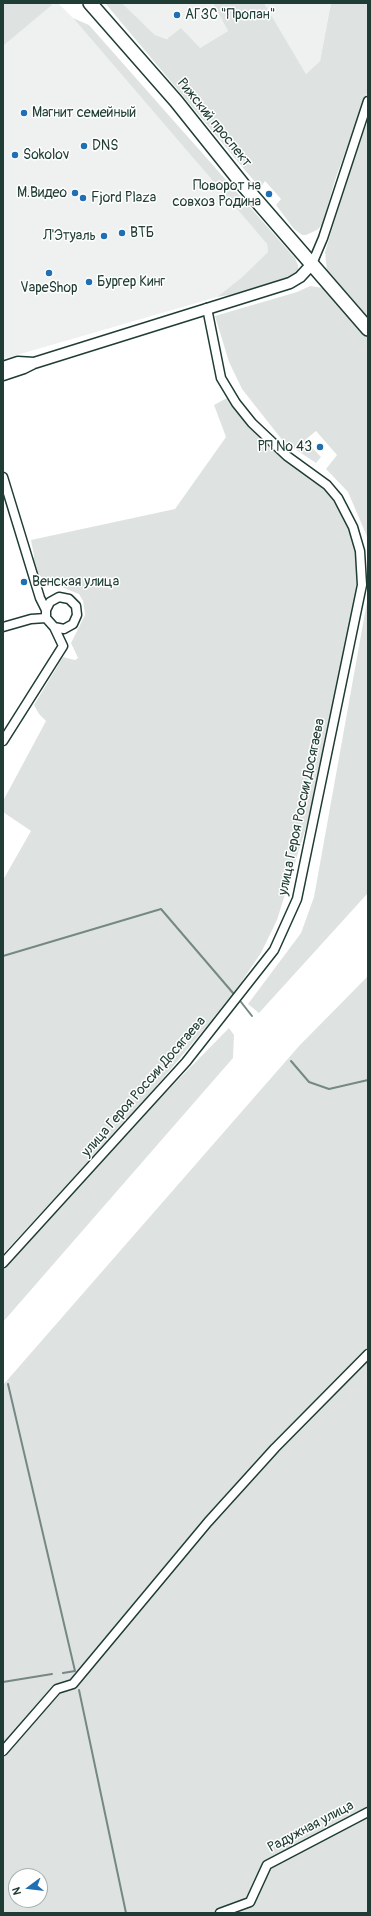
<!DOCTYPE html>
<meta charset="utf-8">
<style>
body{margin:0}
#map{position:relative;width:371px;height:1916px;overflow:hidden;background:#fff;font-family:Pangolin,sans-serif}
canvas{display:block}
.frame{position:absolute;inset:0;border:4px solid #1f3d34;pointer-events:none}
.north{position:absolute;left:8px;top:1868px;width:40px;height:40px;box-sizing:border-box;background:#fff;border:1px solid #a5b1ae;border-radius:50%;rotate:255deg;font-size:11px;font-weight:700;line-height:16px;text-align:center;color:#1f3d34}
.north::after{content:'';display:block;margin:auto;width:14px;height:18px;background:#1f6fb2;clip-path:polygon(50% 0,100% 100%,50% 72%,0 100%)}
</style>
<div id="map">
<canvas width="371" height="1916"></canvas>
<div class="frame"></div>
<div class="north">N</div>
</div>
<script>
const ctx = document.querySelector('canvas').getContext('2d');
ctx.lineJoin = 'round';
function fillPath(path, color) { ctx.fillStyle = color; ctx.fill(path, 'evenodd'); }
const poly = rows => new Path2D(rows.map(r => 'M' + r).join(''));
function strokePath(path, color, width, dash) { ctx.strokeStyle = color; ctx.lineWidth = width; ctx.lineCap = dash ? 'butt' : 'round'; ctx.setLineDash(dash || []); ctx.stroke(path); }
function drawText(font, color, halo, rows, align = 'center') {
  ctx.font = font + ' Pangolin,sans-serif'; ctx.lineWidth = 3; ctx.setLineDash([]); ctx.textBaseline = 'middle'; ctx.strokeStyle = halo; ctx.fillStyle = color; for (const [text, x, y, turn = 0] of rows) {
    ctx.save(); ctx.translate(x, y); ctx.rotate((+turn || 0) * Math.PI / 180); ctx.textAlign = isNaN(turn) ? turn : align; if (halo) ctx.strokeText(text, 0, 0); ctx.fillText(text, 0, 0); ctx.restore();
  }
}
const built = poly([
 [54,3,58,3,73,18,267,244,268,252,241,278,217,297,3,359,3,46],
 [122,3,213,3,228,31,200,48,155,35],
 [264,3,331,3,320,61,306,74]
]);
const green = poly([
 [3,3,51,3,52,5,3,46],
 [105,3,122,3,155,35,167,39,181,28,200,48,228,31,213,3,264,3,306,74,320,61,331,3,368,3,368,90,336,177,322,225,317,230,306,235,302,235,294,229,276,205,281,199,265,181,260,188],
 [73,18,89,25,295,258,298,265,298,272,294,279,259,290,217,297,241,278,268,252,267,244],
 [368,120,368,317,327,271,325,252,351,167],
 [310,286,324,288,368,338,368,539,348,492,326,469,337,455,316,431,305,440,321,457,316,463,283,441,242,389,229,362,215,316,297,292],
 [229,397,244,420,270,446,289,462,308,474,324,487,350,527,358,552,358,585,334,712,308,821,277,920,261,953,240,984,206,1027,138,1108,3,1254,3,880,31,831,3,812,3,801,46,721,39,714,34,705,63,657,75,660,78,658,71,643,85,615,83,601,79,594,46,581,38,574,33,563,34,555,31,540,175,509,226,437,214,405],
 [368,596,368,893,259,1013,248,1004,301,933,314,897],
 [368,976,368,1913,3,1913,3,1385,299,1046],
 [16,1876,40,1876,40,1900,16,1900],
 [229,1028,234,1035,233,1058,3,1322,3,1258]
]);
const stream = poly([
 [3,956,161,909,233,993],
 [241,1002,252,1016],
 [291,1061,309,1082,329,1089,368,1080],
 [8,1384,75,1671,63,1673],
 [3,1682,52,1674],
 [79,1690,126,1913]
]);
const minor = poly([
 [312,264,323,238,368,101],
 [3,477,40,598,46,610,46,618,54,627,64,629,73,624,77,615,76,606,69,599,59,597,50,602,46,610],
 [3,627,31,619,46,618],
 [3,741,63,646,54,627],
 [3,1263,186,1062,274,950,297,899,362,585,360,551,353,527,338,498,327,485,287,456,252,423,236,403,221,378,207,308],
 [3,1751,57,1689,73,1684,208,1522,275,1448,368,1354],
 [220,1913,250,1902,267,1865,368,1812]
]);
const tertiary = poly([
 [3,367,18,362,34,363],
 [3,375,24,368,34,363,290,283,300,277,312,264]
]);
const trunk = poly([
 [90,3,176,101,244,186,368,329]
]);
const markers = [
 [177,15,4,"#1f6fb2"],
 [24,113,4,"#1f6fb2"],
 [84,146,4,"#1f6fb2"],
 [15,155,4,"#1f6fb2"],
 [75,193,4,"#1f6fb2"],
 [269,194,4,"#1f6fb2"],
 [83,198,4,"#1f6fb2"],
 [122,233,4,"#1f6fb2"],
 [104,236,4,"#1f6fb2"],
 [49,273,4,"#1f6fb2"],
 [89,282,4,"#1f6fb2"],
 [320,447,4,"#1f6fb2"],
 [24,582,4,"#1f6fb2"]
];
const poiNames = [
 ["АГЗС \"Пропан\"",185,15],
 ["Магнит семейный",32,113],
 ["DNS",92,146],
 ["Sokolov",23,155],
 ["Поворот на",261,186,"right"],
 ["совхоз Родина",261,202,"right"],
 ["М.Видео",67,193,"right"],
 ["Fjord Plaza",91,198],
 ["ВТБ",130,233],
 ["Л'Этуаль",96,236,"right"],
 ["Бургер Кинг",97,282],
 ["VapeShop",49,288,"center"],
 ["РП № 43",312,447,"right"],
 ["Венская улица",32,582]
];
const streetNames = [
 ["Рижский проспект",214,123,51],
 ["улица Героя России Досягаева",302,807,-78],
 ["улица Героя России Досягаева",144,1087,-49],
 ["Радужная улица",311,1827,-28]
];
fillPath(built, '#eef1f0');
fillPath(green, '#dee3e2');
strokePath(stream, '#758883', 2);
strokePath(minor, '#1f3d34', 11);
strokePath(tertiary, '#1f3d34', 13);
strokePath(trunk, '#1f3d34', 16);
strokePath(minor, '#fff', 8);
strokePath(tertiary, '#fff', 10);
strokePath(trunk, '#fff', 13);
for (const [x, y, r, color] of markers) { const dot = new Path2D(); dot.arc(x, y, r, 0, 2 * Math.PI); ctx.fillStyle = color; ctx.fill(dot); strokePath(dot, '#fff', 1.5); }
drawText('14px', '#1f3d34', '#fff', poiNames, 'left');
drawText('14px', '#1f3d34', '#fff', streetNames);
</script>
